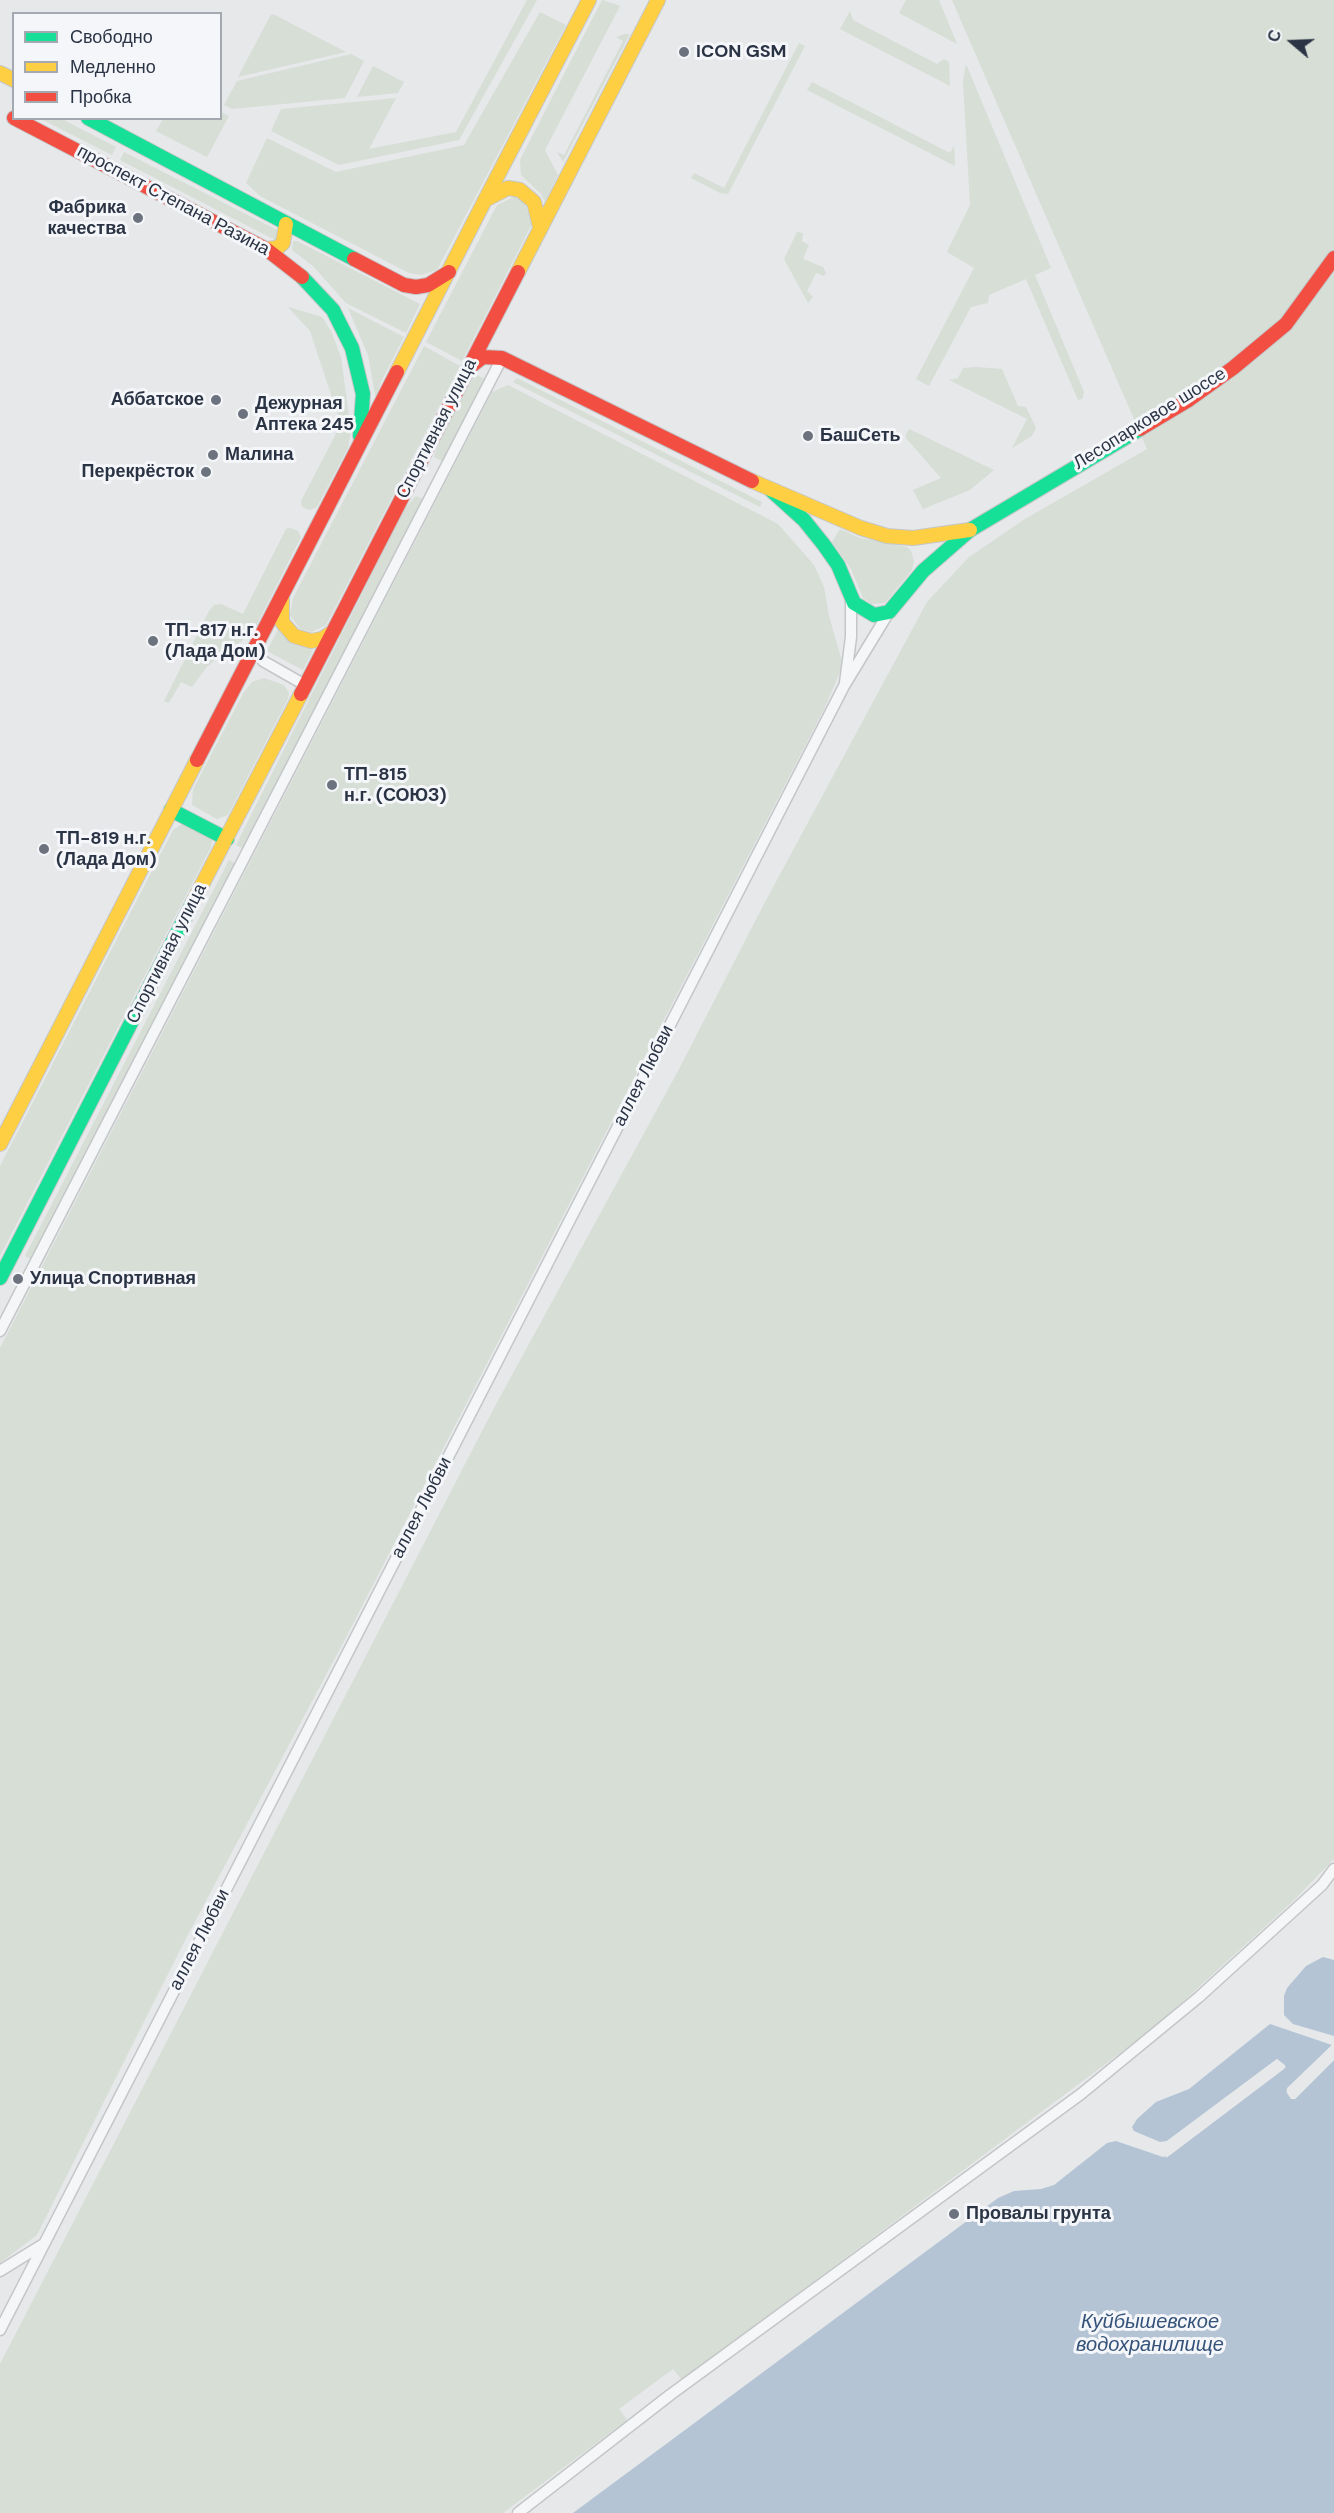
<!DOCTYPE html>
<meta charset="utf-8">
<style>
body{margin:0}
#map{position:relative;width:1334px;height:2513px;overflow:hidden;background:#e6e8ea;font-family:"DM Sans",sans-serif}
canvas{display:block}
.legend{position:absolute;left:12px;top:12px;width:210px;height:108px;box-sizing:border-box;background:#f4f6f9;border:2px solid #a4a8b1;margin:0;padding:8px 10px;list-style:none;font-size:18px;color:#2b3445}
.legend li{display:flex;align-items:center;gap:12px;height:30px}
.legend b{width:30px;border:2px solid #a4a8b1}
.north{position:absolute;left:1262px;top:12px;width:60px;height:60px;-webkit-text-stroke:4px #f4f6f9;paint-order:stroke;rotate:289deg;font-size:16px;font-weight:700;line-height:24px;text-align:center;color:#2b3445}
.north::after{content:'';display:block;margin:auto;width:21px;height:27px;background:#2b3445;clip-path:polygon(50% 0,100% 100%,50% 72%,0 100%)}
</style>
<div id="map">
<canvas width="1334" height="2513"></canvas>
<ul class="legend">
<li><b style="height:8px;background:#16e098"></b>Свободно</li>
<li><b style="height:8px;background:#ffcf43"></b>Медленно</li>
<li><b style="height:8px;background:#f24e42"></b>Пробка</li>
</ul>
<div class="north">С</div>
</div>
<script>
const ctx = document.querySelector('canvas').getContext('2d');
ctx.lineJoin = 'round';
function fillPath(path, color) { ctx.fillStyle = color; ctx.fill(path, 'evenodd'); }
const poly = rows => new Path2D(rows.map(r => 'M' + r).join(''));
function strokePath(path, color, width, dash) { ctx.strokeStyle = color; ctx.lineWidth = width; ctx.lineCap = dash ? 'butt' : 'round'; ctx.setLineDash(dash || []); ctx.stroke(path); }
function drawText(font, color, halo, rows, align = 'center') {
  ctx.font = font + ' "DM Sans",sans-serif'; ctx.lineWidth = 6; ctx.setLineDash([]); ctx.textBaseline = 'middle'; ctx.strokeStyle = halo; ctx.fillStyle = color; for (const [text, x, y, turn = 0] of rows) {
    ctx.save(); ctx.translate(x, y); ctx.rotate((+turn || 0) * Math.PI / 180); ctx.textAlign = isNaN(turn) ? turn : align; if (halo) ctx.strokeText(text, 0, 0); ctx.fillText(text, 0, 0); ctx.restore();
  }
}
const green = poly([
 [527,0,537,0,459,140,339,165,271,131,281,109,396,98,369,149,456,132],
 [602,0,620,6,545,150,558,175,545,202,541,194,521,175,520,160],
 [906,0,939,0,957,44,899,13],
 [952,0,1334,0,1334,1859,1291,1903,1155,2027,682,2380,673,2369,619,2409,627,2420,503,2513,0,2513,0,2364,494,1408,678,1071,764,904,927,602,969,557,1025,519,1147,449],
 [850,11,853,20,937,64,944,59,949,62,950,86,840,29],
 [540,12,566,25,437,270,421,275,409,273,260,196,246,183,267,138,336,172,464,145],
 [273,14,346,52,238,77,270,16],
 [625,34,630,34,563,162,557,152,564,155,623,41,616,37],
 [799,43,805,46,728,194,720,193,691,178,694,173,724,188],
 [351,54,364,61,345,98,232,109,224,105,237,81],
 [966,64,1051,268,1035,275,1084,392,1082,399,1078,400,1026,279,989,295,988,303,971,307,929,386,916,379,974,268,947,252,970,205,963,81],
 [373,66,404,82,398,93,357,97],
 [812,82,950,153,954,146,955,166,807,90],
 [221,112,229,116,207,157,156,131,163,119,220,118],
 [41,119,62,119,116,147,112,155],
 [124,152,279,231,277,241,120,160],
 [514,197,524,200,532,224,462,361,426,342,497,205],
 [797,232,803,233,802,241,809,245,803,259,823,267,826,273,824,276,816,273,807,291,813,297,808,303,784,259],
 [293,241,297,241,420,304,406,333,346,303,313,266,292,250],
 [288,307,322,317,331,331,341,357,351,431,348,448,317,507,310,510,302,507,301,501,341,424,310,331],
 [348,308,404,337,380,384,376,400,368,355],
 [424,346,460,366,326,625,312,632,300,629,290,615,293,598],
 [976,367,1002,369,1018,406,1026,407,1036,428,1032,436,1012,448,1027,419,949,380,958,378,963,368],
 [475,374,487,380,444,462,434,457,439,442],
 [517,378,762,502,760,507,513,382],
 [508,385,778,524,814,565,824,587,829,616,843,665,824,709,343,1643,181,1948,37,2235,0,2263,0,1348,492,392],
 [909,429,994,470,970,490,923,509,913,490,941,478,905,437],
 [416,496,425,500,246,850,236,845,405,508],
 [290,528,298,531,301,537,256,626,242,641,224,652,206,668,192,687,181,682,169,703,164,701,209,611,214,605,221,604,243,614,286,529],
 [840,529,860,538,907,547,911,551,914,561,912,570,885,603,872,604,863,598,851,569,832,542],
 [278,629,291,644,313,650,303,670,267,651],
 [264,678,284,685,289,693,288,699,228,815,217,819,192,805,193,789,244,692,252,682],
 [182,824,212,840,211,847,0,1256,0,1166,173,830],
 [229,860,237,864,33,1260,25,1256]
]);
const water = poly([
 [1323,1957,1334,1960,1334,2036,1293,2024,1284,2015,1284,1996,1287,1988,1306,1966],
 [1270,2024,1332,2045,1286,2091,1295,2099,1334,2060,1334,2513,573,2513,998,2198,1014,2191,1041,2189,1054,2185,1107,2143,1116,2141,1163,2157,1170,2155,1286,2067,1277,2059,1167,2141,1160,2142,1134,2131,1132,2127,1137,2119,1156,2102,1189,2089]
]);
const pier = poly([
 [1334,2043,1334,2050,1290,2090,1292,2096,1334,2057,1334,2060,1295,2099,1291,2099,1287,2093,1287,2088],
 [1277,2059,1285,2065,1284,2069,1166,2158,1166,2154,1283,2066,1279,2062,1174,2141,1167,2144,1167,2141]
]);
const street = poly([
 [263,661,305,685],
 [845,683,851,637,851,600],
 [0,1331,502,358],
 [0,2271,42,2245],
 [0,2330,844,686,889,612],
 [518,2513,670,2395,1081,2094,1199,1997,1322,1885,1334,1869]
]);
const fast = poly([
 [88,118,354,259],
 [302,277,333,310,352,348,363,394,360,436],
 [772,491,804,520,824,545,838,565,854,603,874,615,889,612,923,571,970,530,1140,429],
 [171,810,227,839],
 [0,1278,193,902]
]);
const slow = poly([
 [0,73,14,80],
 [485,200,589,0],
 [266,249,277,248,283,243,286,224],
 [518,272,658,0],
 [397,372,485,200,508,188,520,190,534,202,540,227],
 [752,481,861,528,887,536,913,538,970,530],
 [282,599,282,622,294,636,311,641,322,639,334,631],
 [193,902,301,694],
 [0,1144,197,760]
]);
const jam = poly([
 [14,118,266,249,302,277],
 [354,259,404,285,416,287,428,285,449,272],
 [470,367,483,357,502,358,752,481],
 [1140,429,1187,401,1233,368,1286,324,1334,258],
 [301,694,518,272],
 [197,760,397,372]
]);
const markers = [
 [684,52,6,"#6c737f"],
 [138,218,6,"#6c737f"],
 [216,400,6,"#6c737f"],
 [243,414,6,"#6c737f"],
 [808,436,6,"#6c737f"],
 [213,455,6,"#6c737f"],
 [206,472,6,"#6c737f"],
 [153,641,6,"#6c737f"],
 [332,785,6,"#6c737f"],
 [44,849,6,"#6c737f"],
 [18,1279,6,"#6c737f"],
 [954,2214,6,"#6c737f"]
];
const poiNames = [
 ["ICON GSM",696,52],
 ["Фабрика",126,208,"right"],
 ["качества",126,229,"right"],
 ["Аббатское",204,400,"right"],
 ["Дежурная",255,404],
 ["Аптека 245",255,425],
 ["БашСеть",820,436],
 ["Малина",225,455],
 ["Перекрёсток",194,472,"right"],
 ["ТП-817 н.г.",165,631],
 ["(Лада Дом)",165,652],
 ["ТП-815",344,775],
 ["н.г. (СОЮЗ)",344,796],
 ["ТП-819 н.г.",56,839],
 ["(Лада Дом)",56,860],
 ["Улица Спортивная",30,1279],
 ["Провалы грунта",966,2214]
];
const streetNames = [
 ["проспект Степана Разина",173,201,28],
 ["Лесопарковое шоссе",1150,419,-32],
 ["Спортивная улица",437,429,-63],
 ["Спортивная улица",167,954,-63],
 ["аллея Любви",644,1076,-63],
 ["аллея Любви",422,1508,-63],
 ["аллея Любви",200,1940,-63]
];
const waterNames = [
 ["Куйбышевское",1150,2323],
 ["водохранилище",1150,2346]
];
fillPath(green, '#d6ded6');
fillPath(water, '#b4c4d5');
fillPath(pier, '#e6e8ea');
strokePath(street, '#c4c6c8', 13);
strokePath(fast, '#c4c6c8', 16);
strokePath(slow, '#c4c6c8', 16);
strokePath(jam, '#c4c6c8', 16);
strokePath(street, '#f5f6f7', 10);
strokePath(fast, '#16e098', 14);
strokePath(slow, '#ffcf43', 14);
strokePath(jam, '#f24e42', 14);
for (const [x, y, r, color] of markers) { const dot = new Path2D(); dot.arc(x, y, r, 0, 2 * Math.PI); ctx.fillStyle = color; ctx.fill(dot); strokePath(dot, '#f4f6f9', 2); }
drawText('bold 18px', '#2b3445', '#f4f6f9', poiNames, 'left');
drawText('18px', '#2b3445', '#f4f6f9', streetNames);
drawText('italic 20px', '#34527a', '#f4f6f9', waterNames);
</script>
